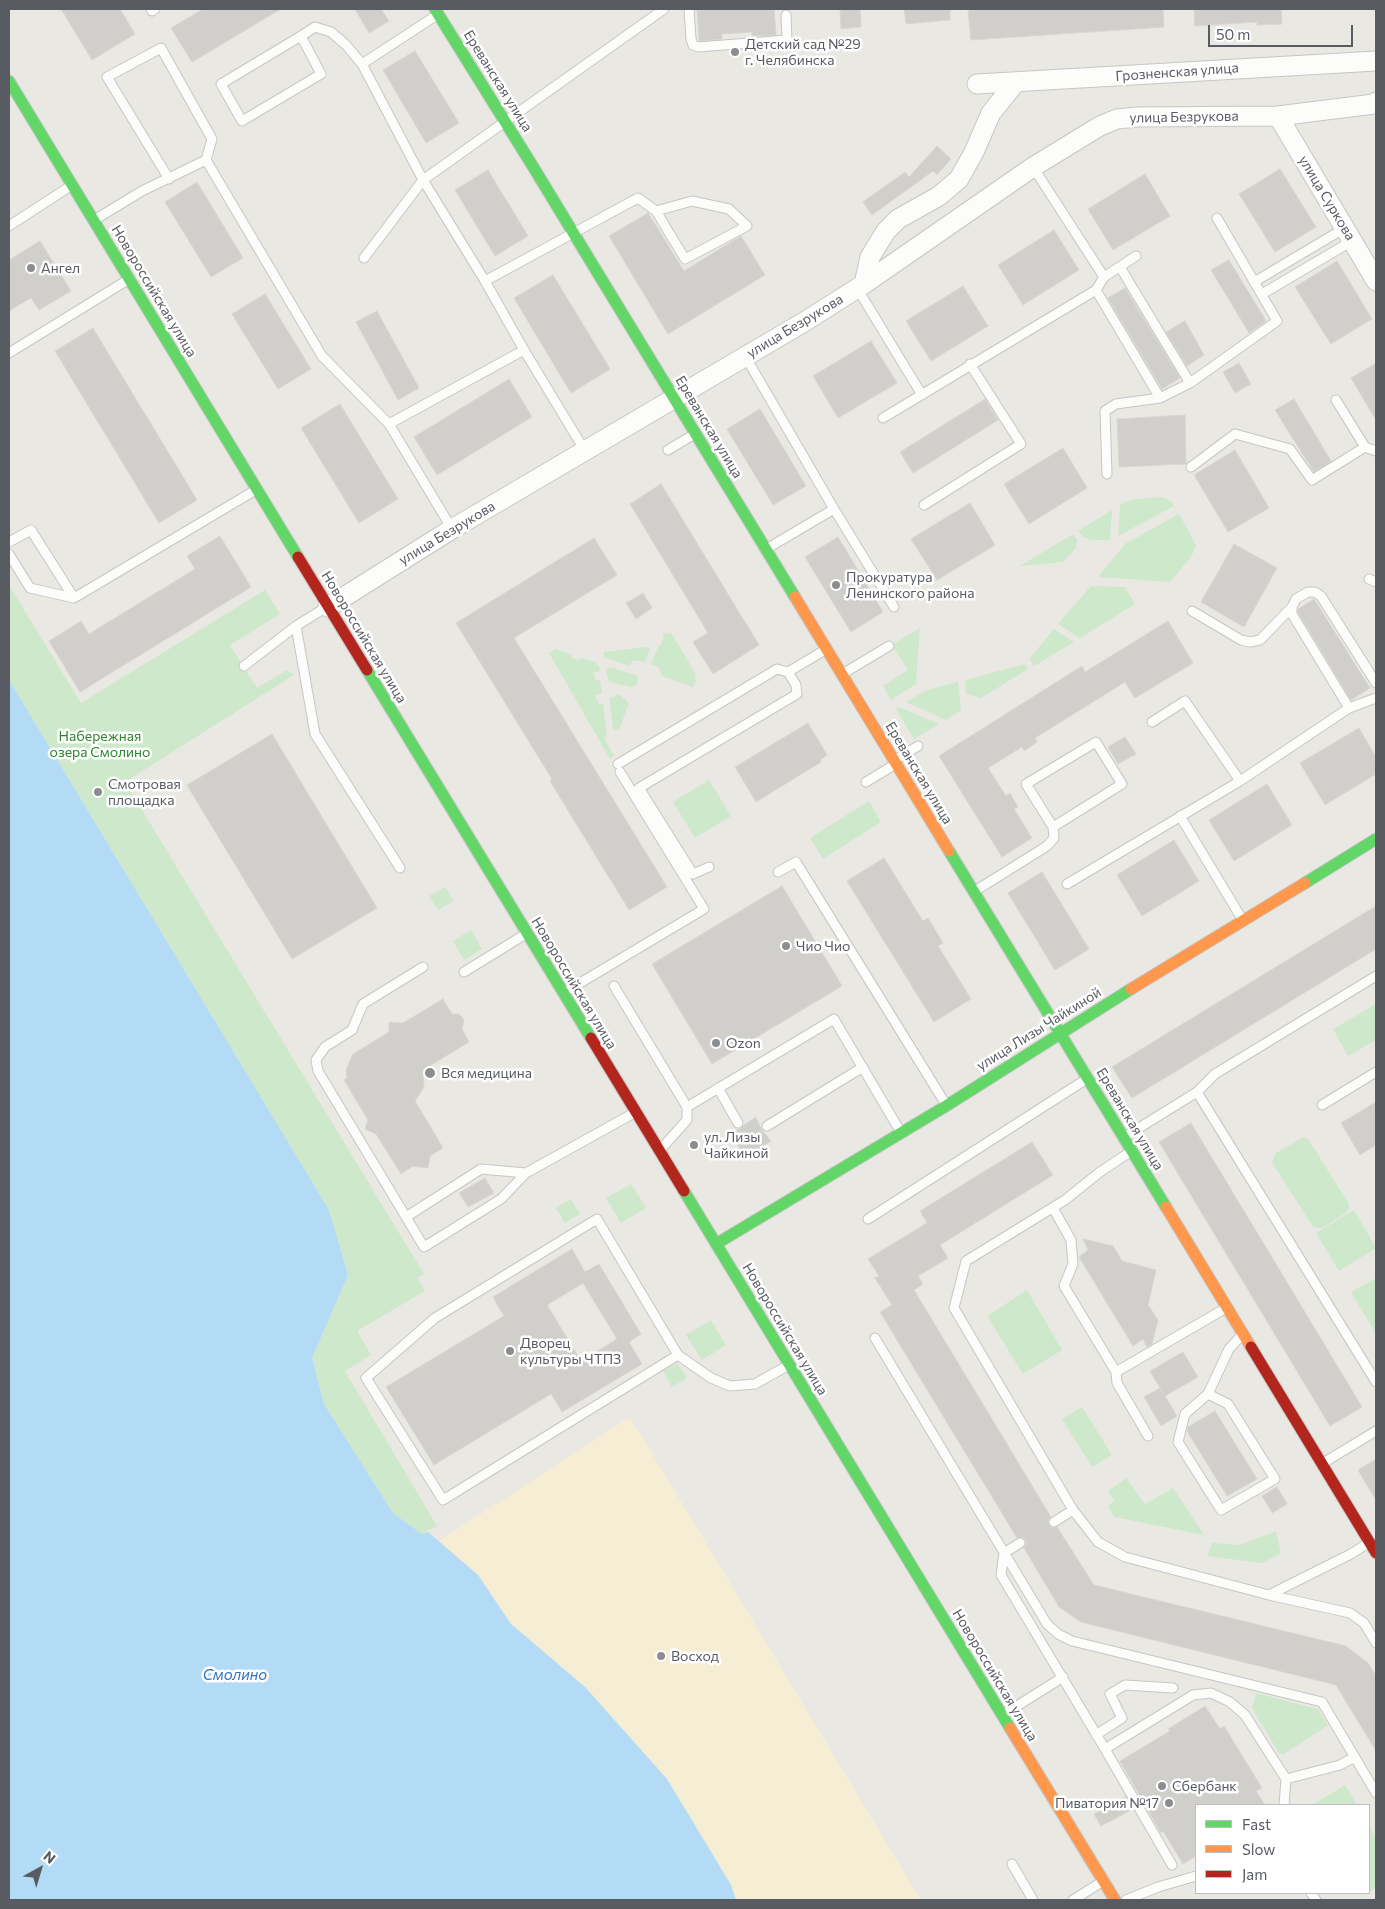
<!DOCTYPE html>
<meta charset="utf-8">
<style>
body{margin:0}
#map{position:relative;width:1385px;height:1909px;overflow:hidden;background:#eae8e2;font-family:Commissioner,sans-serif}
canvas{display:block}
.frame{position:absolute;inset:0;border:10px solid #585c62;pointer-events:none}
.legend{position:absolute;left:1195px;top:1804px;width:175px;height:90px;box-sizing:border-box;background:#fff;border:1px solid #bcbec0;margin:0;padding:6px 9px;list-style:none;font-size:15px;color:#585c62}
.legend li{display:flex;align-items:center;gap:10px;height:25px}
.legend b{width:25px;border:1px solid #bcbec0}
.north{position:absolute;left:15px;top:1844px;width:50px;height:50px;-webkit-text-stroke:4px #fff;paint-order:stroke;rotate:39deg;font-size:14px;font-weight:700;line-height:20px;text-align:center;color:#585c62}
.north::after{content:'';display:block;margin:auto;width:18px;height:22px;background:#585c62;clip-path:polygon(50% 0,100% 100%,50% 72%,0 100%)}
.scale{position:absolute;left:1208px;top:25px;width:145px;height:22px;box-sizing:border-box;border:2px solid #585c62;border-top:0;padding-left:6px;font-size:15px;line-height:18px;white-space:nowrap;color:#585c62;-webkit-text-stroke:4px #fff;paint-order:stroke}
</style>
<div id="map">
<canvas width="1385" height="1909"></canvas>
<div class="frame"></div>
<ul class="legend">
<li><b style="height:6px;background:#63d668"></b>Fast</li>
<li><b style="height:6px;background:#ff974d"></b>Slow</li>
<li><b style="height:6px;background:#b3261e"></b>Jam</li>
</ul>
<div class="north">N</div>
<div class="scale">50 m</div>
</div>
<script>
const ctx = document.querySelector('canvas').getContext('2d');
ctx.lineJoin = 'round';
function fillPath(path, color) { ctx.fillStyle = color; ctx.fill(path, 'evenodd'); }
const poly = rows => new Path2D(rows.map(r => 'M' + r).join(''));
function strokePath(path, color, width, dash) { ctx.strokeStyle = color; ctx.lineWidth = width; ctx.lineCap = dash ? 'butt' : 'round'; ctx.setLineDash(dash || []); ctx.stroke(path); }
function drawText(font, color, halo, rows, align = 'center') {
  ctx.font = font + ' Commissioner,sans-serif'; ctx.lineWidth = 5; ctx.setLineDash([]); ctx.textBaseline = 'middle'; ctx.strokeStyle = halo; ctx.fillStyle = color; for (const [text, x, y, turn = 0] of rows) {
    ctx.save(); ctx.translate(x, y); ctx.rotate((+turn || 0) * Math.PI / 180); ctx.textAlign = isNaN(turn) ? turn : align; if (halo) ctx.strokeText(text, 0, 0); ctx.fillText(text, 0, 0); ctx.restore();
  }
}
const green = poly([
 [1163,497,1172,502,1174,506,1118,536,1120,505,1124,502,1138,499],
 [1112,510,1110,540,1090,540,1082,536,1078,531],
 [1179,514,1194,541,1196,546,1191,557,1170,582,1098,577,1125,544],
 [1073,534,1077,540,1076,548,1063,562,1020,566],
 [9,585,81,703,265,590,280,614,230,645,257,688,287,670,294,675,125,782,424,1274,417,1278,425,1291,357,1331,371,1355,345,1371,437,1526,422,1534,393,1513,324,1404,312,1358,348,1275,329,1210,9,680],
 [1091,586,1125,587,1135,604,1080,638,1058,624],
 [920,628,916,684,891,700,883,686,908,670,892,645],
 [1054,629,1074,642,1034,666,1029,659],
 [665,633,672,634,695,673,696,682,693,687,662,676,659,667,651,664,659,645,661,645,664,637,662,636],
 [647,647,650,648,645,662,633,660,629,666,604,657,604,652],
 [556,649,572,655,571,658,579,660,581,658,595,662,599,666,600,671,593,673,596,681,600,680,602,693,595,696,599,705,603,703,607,736,604,738,614,756,610,759,549,653],
 [1025,664,1028,669,981,698,966,694,965,680],
 [610,667,636,675,639,678,636,685,632,687,609,682,606,670],
 [958,682,961,710,946,720,906,702,927,690],
 [619,694,629,703,619,730,615,730,613,729,609,698],
 [899,707,939,724,914,739,896,709],
 [709,780,731,816,695,838,673,802],
 [869,801,881,822,823,859,810,838],
 [445,887,454,901,438,910,429,896],
 [471,930,482,949,464,960,453,941],
 [1376,1004,1376,1040,1348,1056,1333,1029],
 [1304,1137,1308,1139,1349,1204,1349,1208,1346,1213,1322,1228,1313,1227,1272,1162,1276,1153],
 [631,1184,646,1208,621,1223,606,1198],
 [571,1199,580,1214,565,1223,556,1208],
 [1354,1210,1376,1248,1339,1271,1316,1233],
 [1376,1278,1376,1334,1351,1292],
 [1027,1290,1062,1350,1023,1374,987,1316],
 [711,1320,726,1345,702,1360,686,1335],
 [677,1363,687,1378,672,1387,663,1371],
 [1082,1407,1112,1455,1092,1467,1062,1419],
 [1126,1478,1145,1504,1173,1488,1204,1535,1114,1517,1108,1506,1114,1501,1108,1491],
 [1276,1531,1281,1553,1262,1563,1207,1556,1212,1543,1240,1545],
 [1256,1693,1318,1709,1328,1725,1284,1754,1279,1753,1252,1708],
 [1345,1785,1357,1805,1312,1805,1339,1789],
 [1369,1825,1376,1837,1376,1888,1369,1892]
]);
const sand = poly([
 [630,1417,921,1900,736,1900,731,1885,667,1779,585,1687,511,1624,478,1575,439,1541]
]);
const water = poly([
 [9,680,329,1210,348,1275,312,1358,324,1404,393,1513,422,1534,428,1532,478,1575,511,1624,585,1687,667,1779,731,1885,736,1900,9,1900]
]);
const building = poly([
 [61,9,120,9,135,34,92,60,61,9],
 [203,9,281,9,192,62,171,28,203,9],
 [355,9,381,9,389,21,369,33,355,9],
 [697,9,774,9,776,35,752,36,752,32,722,34,722,39,699,41,697,9],
 [840,9,860,9,861,27,841,29,840,9],
 [904,9,950,9,950,20,906,24,904,9],
 [987,9,1163,9,1164,27,971,40,968,10,987,9],
 [1194,9,1281,9,1282,24,1257,25,1257,22,1195,26,1194,9],
 [415,51,459,123,426,143,383,70,415,51],
 [937,146,951,159,937,175,933,171,872,215,863,202,905,172,909,177,937,146],
 [1280,169,1316,227,1275,252,1239,194,1280,169],
 [488,170,528,236,495,256,455,190,488,170],
 [1145,174,1170,216,1113,250,1088,209,1145,174],
 [197,182,243,258,211,277,165,202,197,182],
 [648,213,684,271,741,236,765,275,668,334,609,236,648,213],
 [1054,230,1079,270,1023,305,998,265,1054,230],
 [40,241,71,291,39,310,31,298,9,311,9,260,40,241],
 [1229,260,1266,321,1249,333,1211,270,1229,260],
 [1337,261,1372,319,1331,344,1295,287,1337,261],
 [553,275,610,369,571,393,514,298,553,275],
 [963,286,988,326,931,361,906,321,963,286],
 [1125,288,1180,378,1162,389,1108,298,1125,288],
 [265,294,311,369,278,389,232,314,265,294],
 [377,311,419,388,398,400,356,322,377,311],
 [1185,321,1204,355,1187,366,1166,332,1185,321],
 [93,328,197,500,159,523,55,351,93,328],
 [871,341,897,383,838,418,813,376,871,341],
 [1239,363,1251,384,1235,393,1223,372,1239,363],
 [1376,363,1376,420,1351,378,1376,363],
 [509,379,532,417,437,475,414,437,509,379],
 [985,399,998,420,913,473,900,452,985,399],
 [1294,399,1331,461,1314,472,1275,410,1294,399],
 [340,404,398,499,359,523,301,428,340,404],
 [760,409,806,486,773,505,727,429,760,409],
 [1185,415,1186,464,1119,467,1117,419,1185,415],
 [1063,448,1087,488,1029,524,1004,484,1063,448],
 [1235,450,1269,508,1228,532,1194,475,1235,450],
 [661,484,759,645,713,674,693,642,708,633,630,504,661,484],
 [970,503,995,545,937,580,911,539,970,503],
 [220,536,251,587,80,692,49,641,81,621,89,634,195,569,187,556,220,536],
 [838,537,883,612,851,632,805,557,838,537],
 [594,538,617,575,514,638,667,887,629,910,550,781,552,779,456,623,594,538],
 [1234,544,1277,568,1244,627,1201,602,1234,544],
 [643,593,652,608,636,619,626,603,643,593],
 [1314,599,1370,688,1351,700,1298,612,1298,609,1314,599],
 [1168,621,1193,663,1135,698,1125,682,1035,738,1037,742,1024,751,1022,747,988,768,1006,796,1010,793,1018,807,1014,809,1032,838,1002,857,939,756,1082,666,1085,672,1168,621],
 [808,723,827,755,820,760,821,762,756,802,735,767,808,723],
 [1359,728,1376,757,1376,774,1325,805,1300,763,1359,728],
 [272,734,377,908,292,959,187,785,272,734],
 [1125,737,1136,754,1118,764,1108,747,1125,737],
 [1267,784,1292,825,1234,861,1209,820,1267,784],
 [1174,840,1199,881,1142,916,1117,875,1174,840],
 [884,858,923,921,928,918,943,943,938,946,971,999,934,1022,847,881,884,858],
 [1042,872,1089,949,1055,970,1008,893,1042,872],
 [782,886,842,986,712,1064,652,964,782,886],
 [1376,906,1376,949,1132,1098,1112,1067,1376,906],
 [443,999,452,1014,459,1014,462,1017,464,1020,462,1029,469,1042,423,1070,424,1087,415,1101,443,1148,430,1156,428,1168,413,1166,401,1174,376,1134,365,1129,368,1120,344,1080,347,1078,346,1070,353,1054,389,1032,389,1022,403,1023,443,999],
 [1376,1102,1376,1145,1360,1155,1341,1123,1376,1102],
 [756,1117,761,1129,771,1141,745,1157,730,1133,741,1128,744,1125,756,1117],
 [1191,1123,1362,1407,1330,1426,1159,1142,1191,1123],
 [1032,1142,1053,1175,940,1245,948,1258,918,1276,923,1284,914,1290,1051,1517,1048,1520,1049,1525,1052,1528,1057,1527,1094,1585,1346,1646,1368,1663,1376,1676,1376,1751,1336,1685,1081,1622,1059,1607,1024,1548,1026,1545,1026,1540,1022,1537,1017,1538,880,1312,892,1305,875,1278,879,1276,868,1259,927,1223,920,1211,1032,1142],
 [485,1178,494,1193,468,1207,459,1193,485,1178],
 [1083,1239,1113,1246,1122,1261,1156,1270,1148,1305,1158,1320,1152,1344,1147,1347,1143,1339,1133,1346,1079,1257,1088,1250,1083,1239],
 [572,1249,585,1272,599,1264,641,1334,629,1342,642,1364,562,1412,551,1394,434,1465,386,1387,504,1316,493,1297,572,1249],
 [583,1283,617,1339,581,1361,547,1305,583,1283],
 [1183,1352,1198,1377,1165,1396,1150,1371,1183,1352],
 [1160,1388,1177,1416,1161,1426,1144,1397,1160,1388],
 [1215,1411,1257,1479,1227,1496,1187,1431,1188,1427,1215,1411],
 [1376,1459,1376,1500,1358,1470,1376,1459],
 [1277,1487,1287,1504,1272,1513,1262,1496,1277,1487],
 [1205,1706,1220,1729,1224,1726,1262,1788,1256,1791,1265,1805,1196,1805,1196,1856,1183,1864,1163,1831,1161,1833,1120,1761,1170,1731,1168,1729,1205,1706],
 [1125,1797,1133,1809,1101,1826,1094,1814,1125,1797]
]);
const lane = poly([
 [151,9,152,11,155,9],
 [689,9,691,39,693,45,698,47,787,40,786,15],
 [362,64,437,15],
 [1033,167,1104,277],
 [169,179,107,77,161,48,212,139,206,160,322,356,389,424,524,350,485,281,423,180,362,64,346,45,331,32,315,27,301,36,221,84,242,121,321,74,301,36],
 [96,219,142,191,206,160],
 [9,226,69,187],
 [364,258,423,180,664,9],
 [1120,267,1190,383],
 [485,281,638,198,656,211,685,259,747,226,729,209,692,201,656,211],
 [1254,282,1345,228],
 [857,288,922,395],
 [1096,290,1160,398],
 [1262,294,1352,241],
 [524,350,585,451],
 [9,353,126,281],
 [745,356,834,509,894,607],
 [1336,400,1365,447],
 [883,418,1096,290,1104,277,1136,256],
 [389,424,452,529],
 [668,450,693,435],
 [1191,467,1235,434,1290,449,1312,480,1365,447,1376,451],
 [1107,474,1105,411,1116,404,1160,398,1190,383,1277,321,1217,218],
 [924,505,1021,444,970,364],
 [9,542,31,530,74,598],
 [768,548,834,509],
 [9,554,30,588,74,598,254,491],
 [1369,579,1376,582],
 [1192,611,1241,640,1250,642,1260,640,1292,607],
 [296,626,315,734,400,868],
 [244,666,296,626,325,608],
 [844,673,889,646],
 [1349,708,1292,614,1292,607,1296,599,1308,592,1315,592,1321,596,1376,683],
 [1152,722,1185,701,1240,781],
 [895,760,918,746],
 [618,764,777,669,788,672,825,650],
 [866,782,894,765],
 [1180,816,1242,919],
 [709,867,693,874,639,788,797,694,796,685,788,672],
 [778,872,796,862,945,1103],
 [1067,884,1240,781,1349,708,1376,698],
 [975,891,1047,846,1054,838,1053,827,1026,784,1096,742,1122,784,1053,827],
 [423,967,363,1004,352,1030,325,1047,316,1060,318,1071,424,1247,501,1199,526,1173,634,1113],
 [464,972,524,935],
 [614,986,687,1107,834,1019,900,1131],
 [565,992,704,909,620,772],
 [718,1088,738,1123],
 [1197,1092,1376,1382],
 [1322,1105,1376,1072],
 [767,1126,863,1067],
 [1126,1136,1197,1092,1215,1074,1376,976],
 [661,1149,687,1120,687,1107],
 [1130,1152,1100,1172,1065,1200,966,1261,954,1308,1073,1510,1098,1542,1125,1557,1269,1595,1351,1554,1368,1543],
 [1053,1208,1071,1240,1073,1264,1064,1286,1116,1372,1117,1383,1148,1436],
 [406,1217,481,1169,526,1173],
 [868,1219,1085,1080],
 [875,1338,1047,1624,1058,1634,1072,1641,1322,1702,1376,1793],
 [678,1355,597,1219,435,1318,366,1378,443,1500,678,1355,711,1378,730,1386,755,1384,787,1366],
 [1116,1372,1226,1308],
 [1208,1394,1185,1414,1178,1442,1221,1510,1275,1479,1228,1404,1208,1394,1229,1349,1241,1336],
 [1323,1463,1376,1431],
 [1054,1522,1073,1510],
 [1020,1543,1004,1553,1001,1575,1105,1749,1193,1695,1211,1693,1230,1702,1245,1715,1286,1779],
 [1269,1595,1350,1613,1364,1623,1376,1643],
 [1006,1713,1063,1677],
 [1096,1735,1122,1718,1110,1694,1125,1685,1173,1688],
 [1105,1749,1172,1865],
 [1284,1805,1286,1779,1340,1765,1355,1757],
 [1012,1864,1033,1900],
 [1311,1893,1316,1900],
 [1073,1900,1100,1883],
 [1126,1900,1158,1887,1196,1876]
]);
const street = poly([
 [977,84,1376,61],
 [1278,116,1376,281],
 [864,284,870,257,886,231,898,219,939,196,959,179,974,152,991,113,1016,82],
 [328,607,452,529,804,322,864,284,1033,167,1100,126,1117,119,1137,117,1278,116,1374,104,1376,102]
]);
const fast = poly([
 [435,9,532,165,795,597],
 [9,81,298,557],
 [367,670,591,1038],
 [949,851,1166,1207],
 [1305,883,1376,839],
 [684,1191,1010,1728],
 [716,1244,946,1106,1131,989]
]);
const slow = poly([
 [795,597,949,851],
 [1131,989,1305,883],
 [1166,1207,1251,1347],
 [1010,1728,1115,1900]
]);
const jam = poly([
 [298,557,367,670],
 [591,1038,684,1191],
 [1251,1347,1376,1553]
]);
const markers = [
 [735,52,5,"#8b8d8f"],
 [31,268,5,"#8b8d8f"],
 [836,585,5,"#8b8d8f"],
 [98,792,5,"#8b8d8f"],
 [786,946,5,"#8b8d8f"],
 [716,1043,5,"#8b8d8f"],
 [430,1073,6,"#8b8d8f"],
 [694,1145,5,"#8b8d8f"],
 [510,1351,5,"#8b8d8f"],
 [661,1656,5,"#8b8d8f"],
 [1162,1786,5,"#8b8d8f"],
 [1169,1803,5,"#8b8d8f"]
];
const poiNames = [
 ["Детский сад №29",745,44],
 ["г. Челябинска",745,60],
 ["Ангел",41,268],
 ["Прокуратура",846,577],
 ["Ленинского района",846,593],
 ["Смотровая",108,784],
 ["площадка",108,800],
 ["Чио Чио",796,946],
 ["Ozon",726,1043],
 ["Вся медицина",441,1073],
 ["ул. Лизы",704,1137],
 ["Чайкиной",704,1153],
 ["Дворец",520,1343],
 ["культуры ЧТПЗ",520,1359],
 ["Восход",671,1656],
 ["Сбербанк",1172,1786],
 ["Пиватория №17",1159,1803,"right"]
];
const streetNames = [
 ["Грозненская улица",1177,72,-4],
 ["Ереванская улица",498,81,58],
 ["улица Безрукова",1184,117,-1],
 ["улица Суркова",1327,198,59],
 ["Новороссийская улица",154,291,59],
 ["улица Безрукова",795,326,-31],
 ["Ереванская улица",709,427,59],
 ["улица Безрукова",447,533,-31],
 ["Новороссийская улица",364,637,59],
 ["Ереванская улица",919,773,59],
 ["Новороссийская улица",574,983,59],
 ["улица Лизы Чайкиной",1039,1029,-32],
 ["Ереванская улица",1130,1119,59],
 ["Новороссийская улица",785,1329,59],
 ["Новороссийская улица",995,1675,59]
];
const parkNames = [
 ["Набережная",100,736],
 ["озера Смолино",100,752]
];
const waterNames = [
 ["Смолино",235,1675]
];
fillPath(green, '#cee8cb');
fillPath(sand, '#f5edd4');
fillPath(water, '#b3dbf6');
fillPath(building, '#d0cfcb');
strokePath(building, '#d9d6d1', 1);
strokePath(lane, '#c6c6c5', 11);
strokePath(street, '#c6c6c5', 21);
strokePath(fast, '#c7c7c6', 13);
strokePath(slow, '#c7c7c6', 13);
strokePath(jam, '#c7c7c6', 13);
strokePath(lane, '#fcfcfb', 9);
strokePath(street, '#fcfcfb', 19);
strokePath(fast, '#63d668', 11);
strokePath(slow, '#ff974d', 11);
strokePath(jam, '#b3261e', 11);
for (const [x, y, r, color] of markers) { const dot = new Path2D(); dot.arc(x, y, r, 0, 2 * Math.PI); ctx.fillStyle = color; ctx.fill(dot); strokePath(dot, '#fff', 2); }
drawText('14px', '#585c62', '#fff', poiNames, 'left');
drawText('14px', '#585c62', '#fff', streetNames);
drawText('14px', '#2c862e', '#fff', parkNames);
drawText('italic 15px', '#3075bb', '#fff', waterNames);
</script>
